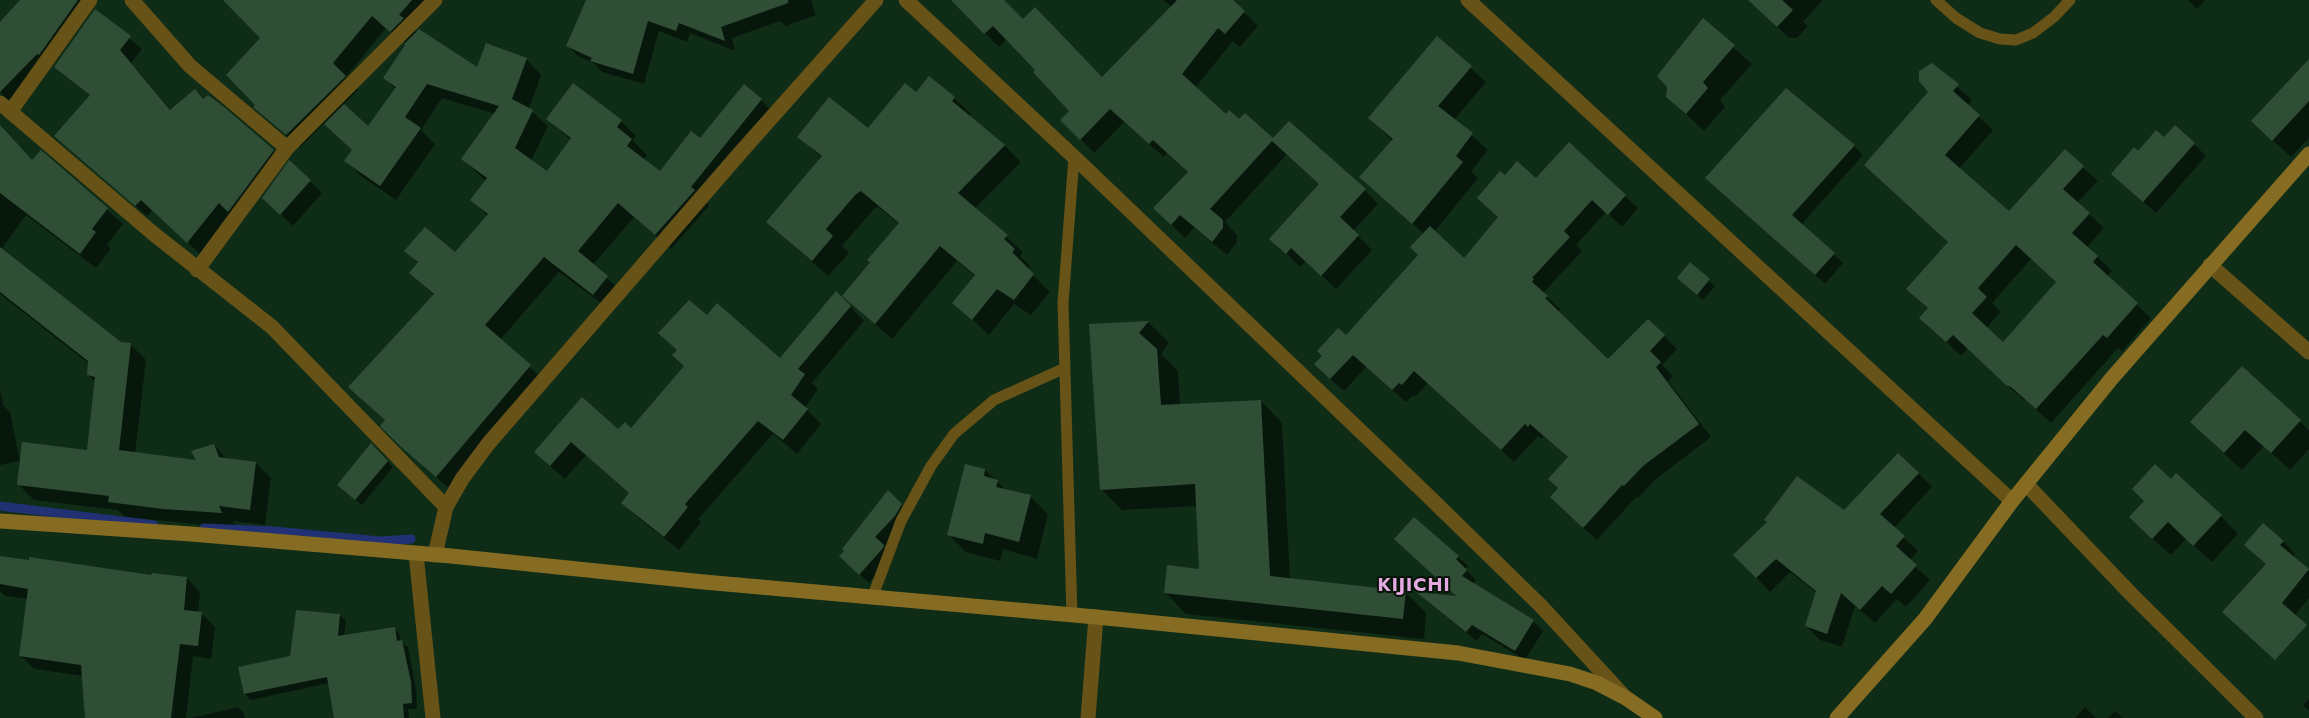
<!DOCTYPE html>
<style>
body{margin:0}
canvas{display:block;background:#0f2c16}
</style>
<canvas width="2309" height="718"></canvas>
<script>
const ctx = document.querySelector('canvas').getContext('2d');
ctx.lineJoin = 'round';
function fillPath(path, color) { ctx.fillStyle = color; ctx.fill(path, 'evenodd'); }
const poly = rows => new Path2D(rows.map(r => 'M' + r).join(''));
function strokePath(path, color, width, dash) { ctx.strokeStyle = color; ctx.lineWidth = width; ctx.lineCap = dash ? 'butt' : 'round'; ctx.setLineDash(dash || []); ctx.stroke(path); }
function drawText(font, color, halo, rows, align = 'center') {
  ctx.font = font + ' Jost,sans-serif'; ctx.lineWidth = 4; ctx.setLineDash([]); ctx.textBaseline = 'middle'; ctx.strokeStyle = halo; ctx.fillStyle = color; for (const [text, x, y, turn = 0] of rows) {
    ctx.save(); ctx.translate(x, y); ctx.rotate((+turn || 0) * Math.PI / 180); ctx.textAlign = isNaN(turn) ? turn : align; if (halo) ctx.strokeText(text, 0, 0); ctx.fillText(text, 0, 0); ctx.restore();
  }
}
const shadow = poly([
 [22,0,99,0,12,104,0,92,0,24],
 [224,0,437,0,412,28,417,33,478,69,526,59,541,75,529,109,548,126,531,161,547,173,571,140,547,119,621,121,636,136,633,141,647,155,643,160,660,173,701,140,761,100,776,115,706,202,709,206,671,249,634,217,593,265,622,292,609,309,559,272,500,340,545,381,452,491,401,445,386,421,365,402,434,295,410,273,418,263,406,251,455,254,488,216,472,200,486,181,462,159,495,114,442,98,421,130,435,144,396,200,361,176,346,160,353,151,324,123,300,148,254,107,256,105,261,38],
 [386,28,407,45,385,78,396,89,369,128,343,105,358,90,346,77],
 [588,0,811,0,816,15,786,26,780,21,732,38,735,51,690,33,687,42,659,31,644,84,602,72,595,64,578,56,567,45],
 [971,0,1002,0,1023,21,1102,79,1172,7,1163,0,1231,0,1258,26,1240,47,1233,41,1195,88,1226,115,1365,190,1378,204,1353,231,1372,250,1336,289,1306,261,1300,267,1285,252,1320,185,1287,154,1225,222,1237,235,1237,242,1227,255,1194,228,1185,238,1155,208,1189,173,1167,153,1164,157,1124,122,1094,153,1062,120,1071,111,1037,70,1007,39,999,47,962,10],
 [1749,0,1823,0,1803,22,1808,26,1797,38,1789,38],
 [2188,0,2205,0,2197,9],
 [95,11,142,49,131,63,171,110,195,91,204,100,273,150,285,162,200,254,153,210,147,216,55,136,91,96,55,67],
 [1703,20,1752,64,1720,100,1725,107,1704,131,1667,96],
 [1437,38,1486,82,1454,120,1488,150,1471,172,1478,178,1434,232,1464,260,1499,218,1478,198,1505,177,1536,180,1569,144,1638,208,1622,227,1606,212,1576,245,1582,251,1544,292,1545,295,1560,309,1558,312,1608,360,1648,320,1677,349,1662,365,1673,376,1668,381,1711,437,1656,479,1638,498,1636,497,1597,540,1564,510,1559,488,1569,458,1544,436,1541,439,1538,436,1514,462,1428,383,1415,397,1413,395,1406,402,1366,367,1344,391,1328,377,1346,337,1419,255,1424,234,1376,192,1393,141,1369,118],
 [2309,61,2309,138,2291,157,2271,139],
 [1932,64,1972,100,1967,106,1993,130,1959,169,2009,212,2065,151,2098,181,2077,203,2104,228,2087,247,2112,271,2107,276,2151,318,2122,351,2118,348,2051,423,2027,401,2022,399,1968,348,1961,356,1921,318,1929,309,1922,303,1949,243,1929,92],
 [2031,259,2058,283,2003,344,1986,328,2001,312,1992,303],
 [916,94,954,98,971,114,969,117,1005,146,1021,162,975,208,1023,252,1020,256,1030,266,1028,270,1050,292,1031,315,1014,304,989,335,954,303,975,276,957,261,892,339,843,296,899,224,878,207,873,210,842,246,849,253,828,276,767,222,822,158,799,137,868,130],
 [2165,139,2194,144,2206,156,2156,213,2125,186,2138,153],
 [0,144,33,162,41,152,123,224,107,245,111,249,96,268,26,215,1,250,120,343,130,344,146,360,135,454,198,461,214,445,228,460,256,463,271,478,265,525,233,521,236,528,125,517,117,510,34,500,18,484,88,452,96,382,88,375,89,364,0,294],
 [1854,146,1863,155,1801,225,1843,263,1825,284,1716,187],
 [290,162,322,193,293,226,276,210],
 [1690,264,1715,286,1703,300,1684,284],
 [850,306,864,321,812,383,818,389,805,408,821,424,797,454,773,434,698,519,701,522,679,550,637,517,623,503,630,494,586,455,565,479,550,466,582,399,618,431,631,430,685,367,707,317,780,360],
 [1148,322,1169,343,1161,354,1178,371,1180,405,1261,401,1282,423,1290,580,1405,592,1426,613,1424,639,1186,614,1165,592,1200,570,1197,506,1122,510,1101,489,1090,325],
 [2242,368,2309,430,2309,449,2290,470,2264,446,2242,470,2209,440],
 [0,389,3,405,10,412,20,461,0,465],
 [371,445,393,467,362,505,344,491],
 [1899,454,1932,487,1894,528,1918,551,1909,561,1930,580,1906,607,1897,599,1875,623,1855,606,1842,647,1820,640,1806,626,1817,593,1790,572,1770,592,1735,555,1844,512],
 [985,470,1007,491,1031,497,1048,514,1037,559,1003,549,1000,561,966,552,948,534],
 [2171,481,2221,516,2238,534,2212,562,2186,539,2171,555,2148,535],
 [889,492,910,514,904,525,884,547,892,555,892,557,869,583,850,565],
 [2283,541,2295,554,2293,557,2309,571,2309,598,2265,651,2267,565,2246,545],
 [1406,549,1458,557,1468,566,1465,569,1476,580,1473,584,1533,621,1543,631,1525,660,1482,634,1477,641,1428,602,1420,594,1458,598],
 [0,557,152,576,153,574,187,578,200,592,198,613,201,613,215,627,211,659,193,656,186,718,86,718,83,676,34,669,21,656,28,599,5,596,0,591],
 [340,615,346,621,344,636,395,629,400,635,401,642,408,647,416,689,417,709,408,709,409,718,335,718,329,683,251,700,245,694],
 [2309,699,2309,711,2303,705],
 [238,707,244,713,245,718,191,718],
 [2085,707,2096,718,2075,718],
 [2115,711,2123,718,2108,718]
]);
const stream = poly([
 [0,506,154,525],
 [204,528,274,531,380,541,411,539]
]);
const building = poly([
 [20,0,78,0,39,55,37,54,0,92,0,22],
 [223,0,412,0,399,15,404,18,390,32,372,16,333,63,346,76,286,135,253,107,255,105,226,75,260,38],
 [586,0,788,0,788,3,721,27,725,41,679,23,676,31,648,21,633,74,590,61,592,58,566,46],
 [951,0,1004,0,1023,19,1035,7,1102,77,1177,0,1233,0,1245,11,1225,34,1218,28,1182,74,1226,114,1229,110,1239,119,1245,113,1273,138,1289,121,1366,189,1340,217,1359,235,1321,276,1291,248,1286,254,1269,239,1319,184,1272,141,1210,209,1223,220,1223,228,1212,242,1180,215,1171,225,1153,208,1188,172,1153,140,1149,144,1110,109,1080,140,1060,120,1069,111,1033,72,1035,70,993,26,984,34],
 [1748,0,1782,0,1793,10,1777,27],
 [95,9,131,36,120,50,170,110,195,89,203,99,208,95,224,107,274,150,228,212,219,203,187,243,141,200,135,206,54,136,90,95,54,67],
 [1703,18,1735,45,1703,82,1708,88,1686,114,1666,97,1667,87,1657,76],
 [419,29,477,67,486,43,527,58,512,99,533,110,515,148,547,171,571,138,546,119,573,83,622,120,617,127,632,139,627,146,660,171,691,131,700,138,744,84,762,99,691,187,695,190,655,235,618,203,578,251,608,276,593,295,544,257,485,325,531,365,436,477,400,446,380,426,385,420,348,387,434,294,409,273,418,262,404,251,425,227,455,252,488,214,470,200,487,178,461,159,499,106,427,84,405,117,421,128,380,186,344,161,352,150,324,124,344,104,368,126,396,87,383,78,405,45,404,44],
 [1437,36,1472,66,1438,106,1473,133,1456,156,1463,162,1412,224,1359,177,1393,139,1368,118],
 [2309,59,2309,101,2272,141,2251,121],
 [1932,63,1959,84,1953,91,1980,115,1945,155,2009,211,2065,149,2084,166,2063,189,2090,213,2072,233,2098,256,2093,262,2138,303,2107,338,2103,335,2036,409,2011,387,2006,385,1953,335,1946,342,1919,318,1928,308,1906,289,1948,242,1864,165,1928,92,1919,81,1919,71],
 [2016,245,2056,282,2003,342,1972,313,1987,297,1978,288],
 [929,76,955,97,952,101,1005,145,958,193,1008,235,1004,239,1015,249,1012,252,1034,274,1014,300,997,289,972,320,952,303,975,275,940,246,875,324,842,296,870,262,867,260,899,223,861,191,856,194,826,229,833,236,812,261,766,222,822,156,797,137,829,97,868,128,905,83,916,92],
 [1786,88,1855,145,1792,215,1835,253,1815,275,1705,178],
 [0,125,32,160,41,150,108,208,92,229,96,232,80,254,0,193],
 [2175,125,2195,143,2143,202,2111,174,2134,147,2138,151,2156,130,2164,137],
 [1569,142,1626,195,1608,215,1592,200,1564,231,1570,237,1532,278,1534,279,1532,282,1548,296,1545,298,1608,359,1648,319,1665,335,1650,351,1661,362,1656,367,1699,424,1643,466,1624,486,1622,485,1583,528,1550,497,1558,488,1548,479,1568,457,1530,424,1528,427,1525,424,1501,450,1414,371,1402,385,1399,383,1392,390,1353,355,1330,379,1314,364,1322,356,1317,351,1338,328,1346,335,1418,255,1410,247,1430,226,1464,258,1498,217,1477,198,1500,171,1505,175,1517,161,1536,178],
 [289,160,311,180,280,215,262,198],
 [0,247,121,342,131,343,119,450,196,460,191,451,214,444,219,457,256,462,250,510,219,506,222,513,163,509,108,502,109,496,17,485,22,442,87,450,95,377,87,375,88,361,0,292],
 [1690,262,1710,279,1697,295,1677,278],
 [836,291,851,306,798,369,805,374,791,395,808,409,783,440,758,421,685,504,688,507,664,537,621,503,629,493,571,442,550,466,534,452,582,397,618,429,625,422,631,428,684,366,672,355,677,350,658,333,689,300,707,315,717,303,780,358],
 [1149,321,1139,333,1157,349,1161,405,1261,400,1270,576,1406,591,1403,619,1164,593,1167,565,1199,569,1195,484,1100,490,1089,324],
 [2242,366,2301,420,2271,453,2245,430,2224,453,2190,422],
 [371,443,388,461,355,500,337,485],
 [1898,453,1919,473,1880,514,1905,536,1896,546,1917,565,1891,594,1882,586,1860,610,1841,593,1827,634,1805,626,1816,591,1776,559,1756,578,1733,555,1767,522,1764,520,1797,476,1844,510],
 [965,464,985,469,984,476,998,480,996,487,1031,495,1019,542,985,533,983,544,947,535],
 [2155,464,2171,479,2176,473,2222,515,2193,546,2168,522,2152,539,2129,517,2144,501,2132,489],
 [888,490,902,504,895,516,875,537,884,545,883,548,859,575,839,556,844,551,842,549],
 [1414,517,1459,556,1456,559,1467,570,1462,576,1534,620,1515,651,1472,625,1466,632,1416,592,1456,596,1394,539],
 [2263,523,2284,541,2280,545,2309,569,2282,603,2307,625,2275,660,2222,612,2266,564,2244,545],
 [0,556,29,560,29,557,151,575,152,573,187,577,184,610,202,612,198,646,180,644,171,718,85,718,81,665,19,656,28,589,0,584],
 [296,610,340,614,338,636,395,627,397,641,402,640,411,682,412,703,403,704,404,718,334,718,327,677,244,694,238,667,290,656]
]);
const lane = poly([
 [1936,0,1956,18,1980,33,2000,39,2016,40,2033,33,2054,17,2070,0],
 [872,598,901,521,931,466,954,434,994,400,1065,368],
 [1072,616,1063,303,1074,157]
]);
const street = poly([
 [132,0,190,66,287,148],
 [906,0,1074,157,1421,489,1541,606,1623,695],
 [1468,0,2012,501],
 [0,103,155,235,272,327,446,507],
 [10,112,90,0],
 [2210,265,2309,352],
 [197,270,287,148,435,0],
 [2026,484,2131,594,2256,718],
 [416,554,433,718],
 [435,555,446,507,462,479,488,444,740,153,876,0],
 [1088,718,1096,617]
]);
const secondary = poly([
 [0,521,191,534,451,556,704,582,1096,617,1458,653,1570,674,1597,683,1626,698,1655,718],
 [1837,718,1925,619,2012,501,2112,378,2309,154]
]);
const districtNames = [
 ["KIJICHI",1414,586]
];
fillPath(shadow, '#0007');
strokePath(stream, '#213173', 9);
fillPath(building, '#304e35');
strokePath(lane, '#675218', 11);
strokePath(street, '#675218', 15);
strokePath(secondary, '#866c23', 15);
ctx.letterSpacing = '1px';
drawText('bold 19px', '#e4a9e0', '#061108', districtNames);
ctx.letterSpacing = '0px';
</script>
